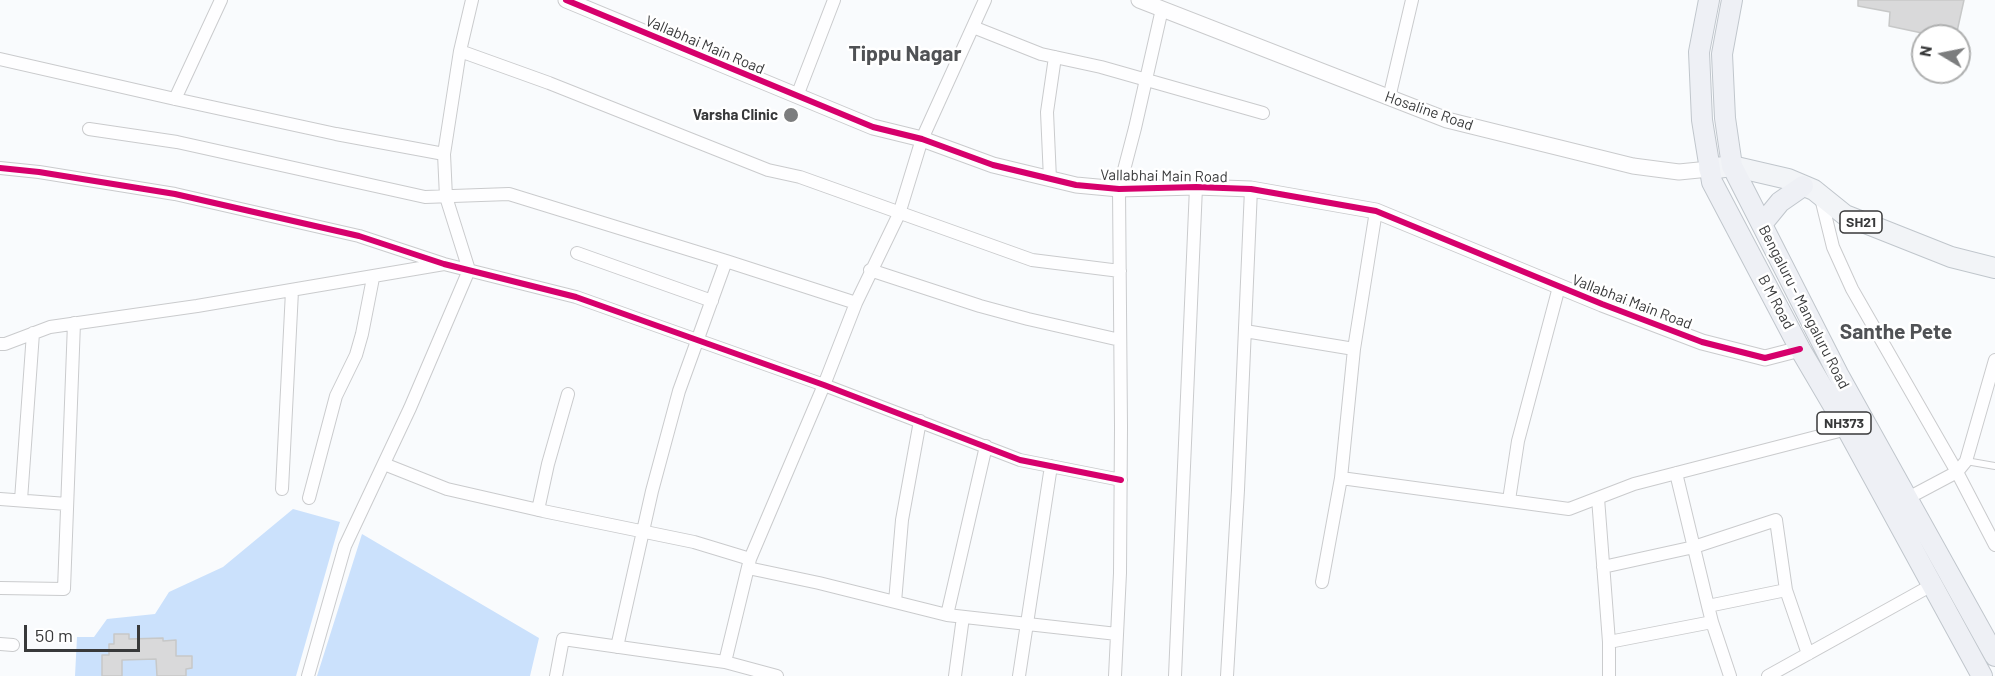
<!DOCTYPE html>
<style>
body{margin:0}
#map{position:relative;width:1995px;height:676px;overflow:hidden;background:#f9fbfd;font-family:Barlow,sans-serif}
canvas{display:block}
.north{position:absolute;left:1911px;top:24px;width:60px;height:60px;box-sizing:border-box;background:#fff;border:2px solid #afb0b0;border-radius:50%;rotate:280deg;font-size:16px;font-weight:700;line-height:24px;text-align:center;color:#38393a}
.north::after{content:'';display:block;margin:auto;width:21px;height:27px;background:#7c7d7e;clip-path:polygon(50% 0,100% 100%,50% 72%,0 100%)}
.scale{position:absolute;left:24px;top:625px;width:116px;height:27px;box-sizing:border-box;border:3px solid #38393a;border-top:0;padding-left:8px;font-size:18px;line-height:21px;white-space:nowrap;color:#38393a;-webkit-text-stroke:4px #fff;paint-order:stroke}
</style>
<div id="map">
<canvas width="1995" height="676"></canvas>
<div class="north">N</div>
<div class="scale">50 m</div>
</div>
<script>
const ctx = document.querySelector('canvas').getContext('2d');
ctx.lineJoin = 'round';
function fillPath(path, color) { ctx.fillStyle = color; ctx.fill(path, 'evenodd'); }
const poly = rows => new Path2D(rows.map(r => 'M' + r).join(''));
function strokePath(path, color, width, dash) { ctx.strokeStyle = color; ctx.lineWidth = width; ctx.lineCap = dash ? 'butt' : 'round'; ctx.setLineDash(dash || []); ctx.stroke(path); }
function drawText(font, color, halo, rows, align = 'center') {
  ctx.font = font + ' Barlow,sans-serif'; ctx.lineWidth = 5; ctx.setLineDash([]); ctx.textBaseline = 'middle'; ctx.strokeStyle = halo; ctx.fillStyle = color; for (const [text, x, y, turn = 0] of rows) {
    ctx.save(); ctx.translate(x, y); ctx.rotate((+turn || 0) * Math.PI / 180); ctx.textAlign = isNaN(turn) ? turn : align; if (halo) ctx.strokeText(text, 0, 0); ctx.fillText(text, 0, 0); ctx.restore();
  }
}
const green = poly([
 [293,509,340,522,296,676,75,676,77,637,94,637,107,619,155,614,169,592,223,567],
 [362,534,539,638,530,676,317,676]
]);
const building = poly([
 [1858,0,1964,0,1956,36,1936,36,1889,26,1890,12,1858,6,1858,0],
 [114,634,129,634,129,639,163,638,163,641,176,640,176,656,192,656,192,668,186,669,186,676,157,676,156,659,122,660,122,676,102,676,102,655,109,655,109,644,114,644,114,634]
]);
const service = poly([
 [1966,461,1995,466]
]);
const minor = poly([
 [973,27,1041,54,1101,67,1263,113],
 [460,51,549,83,768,170,800,177,1032,260,1120,271],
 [0,59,175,99,336,134,444,154],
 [797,96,834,0],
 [1389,98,1412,0],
 [175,99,221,0],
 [89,129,177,142,425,197,509,194,726,261,679,391,652,491,617,647],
 [0,168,39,172,175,194,359,236,444,264,576,297,824,385,1020,460,1121,480],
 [1050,179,1047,112,1055,57],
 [1821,198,1833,247,1852,289,1957,472,1995,545],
 [577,253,712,301],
 [726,261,856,303],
 [870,270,980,306,1028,319,1120,340],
 [1245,331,1354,349,1341,478,1569,509,1634,484,1847,429],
 [0,344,5,344,50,327,197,306,444,264],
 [1354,349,1376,211],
 [384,464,447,489,543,511,694,542,750,559],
 [1676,473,1708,606,1786,590,1808,654],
 [282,489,292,291],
 [309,498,336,396,356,355,362,334,373,278],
 [1598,498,1609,642,1712,622,1708,606],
 [1908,498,1957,472,1966,461,1995,360],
 [0,499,67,504],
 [21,500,33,333],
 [1509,500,1518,441,1559,287],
 [538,510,548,464,568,394],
 [1603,567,1694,547,1776,520,1786,590],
 [748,568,819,583,947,615,1117,634],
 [1322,582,1341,478],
 [0,588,64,589,74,323],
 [895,602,902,520,920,421],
 [947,615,986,446],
 [1712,622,1730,676],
 [1609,642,1609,676],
 [0,644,13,645],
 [725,662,777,676],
 [308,676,345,546,410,408,469,270,446,197,444,154,460,51,472,0],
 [556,676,563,639,725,662,750,559,824,385,856,303,899,214,922,139,985,0],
 [955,676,963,617],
 [1019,676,1051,466],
 [1115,676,1120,573,1121,427,1119,189,1135,128,1162,9],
 [1175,676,1196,187],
 [1227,676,1238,490,1251,189],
 [1768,676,1932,585]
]);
const tertiary = poly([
 [566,0,873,127,922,139,993,165,1076,185,1119,189,1196,187,1251,189,1376,211,1602,304,1702,342,1765,358,1800,349],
 [1139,0,1447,120,1633,166,1679,172,1709,169]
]);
const primary = poly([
 [1709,169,1732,166,1788,179,1814,190,1845,215,1951,257,1995,268]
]);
const trunk = poly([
 [1709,0,1699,52,1702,120,1712,182,1800,349,1847,429,1982,676],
 [1732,0,1722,54,1725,118,1732,166,1838,374,1995,656],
 [1762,224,1780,202,1803,186]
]);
const cycleway = poly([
 [566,0,873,127,922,139,993,165,1076,185,1119,189,1196,187,1251,189,1376,211,1602,304,1702,342,1765,358,1800,349],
 [0,168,39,172,175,194,359,236,444,264,576,297,824,385,1020,460,1121,480]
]);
const markers = [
 [791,115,8,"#7c7d7e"]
];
const shields = [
 [1861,222,42],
 [1844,423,54]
];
const shieldNames = [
 ["SH21",1861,222],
 ["NH373",1844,423]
];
const streetNames = [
 ["Vallabhai Main Road",705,45,23],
 ["Hosaline Road",1429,111,19],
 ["Vallabhai Main Road",1164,176,1],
 ["Vallabhai Main Road",1632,302,21],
 ["B M Road",1776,302,62],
 ["Bengaluru - Mangaluru Road",1804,307,63]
];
const poiNames = [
 ["Varsha Clinic",778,115]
];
const districtNames = [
 ["Tippu Nagar",905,54],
 ["Santhe Pete",1896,332]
];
fillPath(green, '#cbe1fc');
fillPath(building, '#d9d9da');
strokePath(building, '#c7c8c8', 1.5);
strokePath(service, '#cacbcd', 8);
strokePath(minor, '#cacbcd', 14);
strokePath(tertiary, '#cacbcd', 17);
strokePath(primary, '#c0c6cc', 22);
strokePath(trunk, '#c0c6cc', 22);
strokePath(service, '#fefeff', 6);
strokePath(minor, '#fefeff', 12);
strokePath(tertiary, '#fefeff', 15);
strokePath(primary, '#f2f4f7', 20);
strokePath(trunk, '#eef0f5', 20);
strokePath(cycleway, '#d6006c', 6);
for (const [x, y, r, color] of markers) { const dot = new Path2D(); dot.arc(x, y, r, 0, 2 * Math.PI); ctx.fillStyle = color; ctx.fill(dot); strokePath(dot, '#fff', 2); }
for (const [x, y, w] of shields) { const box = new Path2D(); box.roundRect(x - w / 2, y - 11, w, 22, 4.5); ctx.fillStyle = '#fff'; ctx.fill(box); strokePath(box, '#38393a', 1.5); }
drawText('bold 14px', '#38393a', null, shieldNames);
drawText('15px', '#38393a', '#fff', streetNames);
drawText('bold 15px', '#38393a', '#fff', poiNames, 'right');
drawText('bold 21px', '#505255', '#fff', districtNames);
</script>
